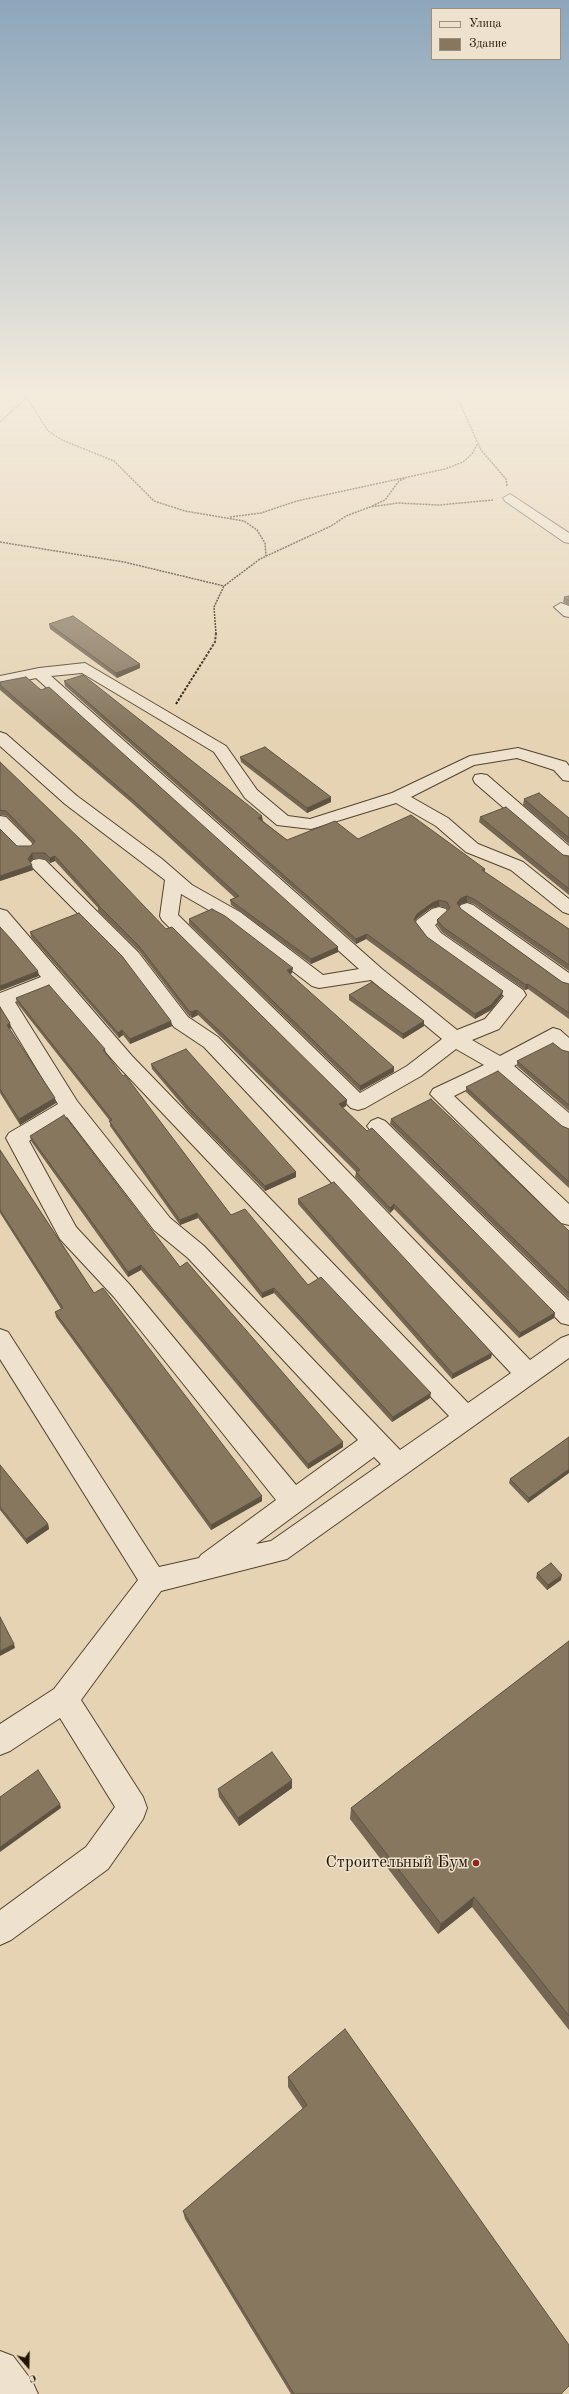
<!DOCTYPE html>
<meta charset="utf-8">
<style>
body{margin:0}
#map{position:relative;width:569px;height:2394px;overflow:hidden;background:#e5d3b3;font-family:"Old Standard TT",serif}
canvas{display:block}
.legend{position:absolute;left:431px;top:8px;width:130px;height:52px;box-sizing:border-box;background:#eee2ce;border:1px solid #9c907d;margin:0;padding:5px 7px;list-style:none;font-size:12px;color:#211403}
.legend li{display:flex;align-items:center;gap:8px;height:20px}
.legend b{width:20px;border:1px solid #9c907d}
.north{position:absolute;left:8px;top:2346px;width:40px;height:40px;-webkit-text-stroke:3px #eee2ce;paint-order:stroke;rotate:160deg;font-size:11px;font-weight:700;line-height:16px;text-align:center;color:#211403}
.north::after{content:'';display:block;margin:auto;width:14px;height:18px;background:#211403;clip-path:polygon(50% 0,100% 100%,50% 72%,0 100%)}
</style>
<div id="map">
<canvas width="569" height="2394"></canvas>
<ul class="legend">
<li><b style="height:5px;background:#eee2ce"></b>Улица</li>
<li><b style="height:11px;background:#87775f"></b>Здание</li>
</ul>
<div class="north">С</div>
</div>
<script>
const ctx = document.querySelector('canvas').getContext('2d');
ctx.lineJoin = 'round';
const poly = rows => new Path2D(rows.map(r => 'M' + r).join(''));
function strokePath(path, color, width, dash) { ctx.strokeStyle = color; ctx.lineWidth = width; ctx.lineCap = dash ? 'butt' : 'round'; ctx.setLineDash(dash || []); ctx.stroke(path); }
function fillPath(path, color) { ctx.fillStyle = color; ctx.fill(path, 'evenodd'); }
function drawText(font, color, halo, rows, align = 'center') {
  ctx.font = font + ' "Old Standard TT",serif'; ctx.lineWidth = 3; ctx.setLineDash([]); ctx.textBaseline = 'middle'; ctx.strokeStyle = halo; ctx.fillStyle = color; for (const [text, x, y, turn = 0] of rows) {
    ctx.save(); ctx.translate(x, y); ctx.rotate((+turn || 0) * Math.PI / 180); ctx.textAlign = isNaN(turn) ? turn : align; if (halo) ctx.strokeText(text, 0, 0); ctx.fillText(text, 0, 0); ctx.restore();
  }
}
const pathFar1 = poly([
 [20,393,27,398,48,431,62,440,114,461,154,501,185,511,244,521,257,530,265,543,266,556],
 [458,393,459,401,481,450,506,479,507,486],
 [0,422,32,393],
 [372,506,385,500,399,481,406,478],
 [230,517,261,513,297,501,445,469,463,462,472,454,478,443],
 [0,542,124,562,224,586],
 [216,634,214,607,224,586,260,559,331,526,346,516,370,507,398,503,439,505,493,500]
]);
const path = poly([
 [176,704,215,642,216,633]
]);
const minor = poly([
 [510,494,569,533,569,543,564,542,505,501,503,498,510,494],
 [561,603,569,606,569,617,564,616,554,607,561,603],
 [85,663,226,746,257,790,288,816,310,819,392,793,470,756,518,748,566,762,569,766,569,781,563,780,554,770,517,758,474,765,411,797,448,818,478,844,523,862,569,899,569,914,563,912,511,870,466,852,436,826,396,803,311,829,277,825,245,798,214,752,82,673,51,676,382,969,457,1030,485,1019,504,996,427,941,417,928,415,924,417,920,432,909,439,907,446,909,448,913,435,925,441,933,523,990,526,995,499,1029,472,1040,500,1056,553,1028,560,1030,569,1038,569,1056,562,1054,551,1045,514,1066,569,1113,569,1133,562,1130,498,1074,454,1096,569,1204,569,1225,561,1223,430,1094,433,1089,484,1065,456,1049,421,1076,365,1108,358,1110,351,1108,162,920,160,916,165,880,65,804,0,746,0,732,6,734,77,796,162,859,192,885,240,912,323,975,359,969,36,678,0,686,0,676,39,668,85,663],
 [181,894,226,920,312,986,319,988,371,980,442,1039,407,1066,360,1093,178,915,181,894],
 [481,774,487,775,569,846,569,860,563,859,475,783,473,779,475,775,481,774],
 [0,816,6,817,31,842,34,846,31,850,19,850,0,831,0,816],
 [39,859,45,860,138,952,188,1017,218,1037,530,1360,561,1338,569,1335,569,1358,287,1559,161,1591,81,1700,143,1797,147,1808,143,1819,108,1869,11,1940,0,1945,0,1910,86,1847,115,1807,60,1718,10,1751,0,1755,0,1724,54,1689,138,1580,0,1359,0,1329,8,1332,159,1567,199,1558,201,1555,276,1500,114,1297,60,1239,6,1138,9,1133,58,1104,0,1008,0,993,41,977,0,927,0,909,7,911,132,1056,468,1403,511,1373,204,1047,174,1027,124,960,33,868,30,864,33,860,39,859],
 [50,988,118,1066,449,1416,400,1450,204,1246,170,1218,77,1101,15,1002,50,988],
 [67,1117,154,1230,188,1258,358,1440,296,1485,130,1285,76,1227,29,1141,67,1117],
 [374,1457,381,1464,271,1541,256,1544,374,1457],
 [467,903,473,905,569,973,569,988,562,986,461,913,458,909,461,905,467,903],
 [378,1118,385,1121,569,1301,569,1325,561,1323,371,1131,367,1126,371,1121,378,1118],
 [0,2351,13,2356,32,2381,38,2394,0,2394,0,2351]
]);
const wall = poly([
 [569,596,569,606,563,602,564,597],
 [49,624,140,664,140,668,117,678,50,629],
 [64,681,263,821,287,840,358,839,485,869,485,873,569,929,569,971,474,904,467,902,461,904,459,906,461,909,562,982,569,984,569,1019,528,989,525,990,442,932,437,925,437,920,448,910,446,908,439,906,431,908,416,919,415,921,427,937,502,996,491,1010,475,1019,366,939,356,944,65,686],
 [0,682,338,947,338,952,311,964,231,905,230,900,235,898,132,803,0,690],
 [240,757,331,802,307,813,241,762],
 [0,762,166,929,347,1100,346,1106,343,1108,555,1313,554,1318,519,1338,394,1209,390,1213,355,1177,356,1172,224,1040,198,1015,192,1018,189,1016,139,951,98,911,98,908,55,861,50,863,45,859,33,859,30,862,33,870,0,881,0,829,17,846,31,846,33,843,7,816,0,815],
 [524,799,569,818,569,844,523,805],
 [480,817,563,855,569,856,569,895,479,822],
 [189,919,292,973,290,974,394,1072,360,1091,189,924],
 [30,932,171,1021,172,1026,130,1044,123,1035,119,1038,31,937],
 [349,995,424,1021,424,1026,403,1039,349,1000],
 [16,998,231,1215,308,1285,430,1398,392,1422,274,1293,262,1298,198,1218,180,1225,110,1126,110,1121,17,1003],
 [0,1007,10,1023,11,1028,10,1029,56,1103,20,1125,0,1093],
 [562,1050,569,1052,569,1111,517,1066,517,1061],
 [151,1064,296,1172,296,1177,265,1191,190,1114,152,1069],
 [466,1087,569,1129,569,1188,466,1092],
 [391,1119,569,1231,569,1299,390,1124],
 [30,1136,180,1267,343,1447,308,1469,141,1270,128,1277,31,1141],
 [0,1150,94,1293,262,1496,262,1501,211,1530,56,1317,55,1312,61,1309,0,1213],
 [298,1199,492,1353,491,1358,452,1379,298,1204],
 [569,1437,528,1503,509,1483,510,1479],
 [0,1465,48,1524,49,1529,27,1544,0,1510],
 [537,1573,561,1580,547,1590,536,1578],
 [569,1641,569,2030,472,1907,438,1934,350,1819,351,1808],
 [292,1788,239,1826,219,1797,218,1789],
 [288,2077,561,2394,291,2394,185,2219,183,2211,303,2109,288,2087]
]);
const shadedWall = poly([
 [140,664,140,668,117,678,116,673],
 [331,797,331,802,307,813,307,808],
 [262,816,263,821,258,823,258,818],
 [32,853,33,859,28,864,28,859],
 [55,856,55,861,50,863,50,858],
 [32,865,33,870,0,881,0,876],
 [467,896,467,902,461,904,457,908,457,903,461,898],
 [439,900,439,906,431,908,416,919,414,925,414,920,417,914,432,903],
 [367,934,366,939,356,944,356,939],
 [338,947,338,952,311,964,311,959],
 [293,968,292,973,287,975,287,970],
 [38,971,39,976,0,991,0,986],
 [528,984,528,989,525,990,526,985],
 [503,991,502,996,491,1010,475,1019,475,1014],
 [197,1010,198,1015,192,1018,191,1012],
 [171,1021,172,1026,130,1044,130,1039],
 [424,1021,424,1026,403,1039,403,1034],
 [10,1023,11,1028,8,1030,7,1025],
 [122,1030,123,1035,119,1038,118,1033],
 [105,1049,106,1054,103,1050],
 [394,1067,394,1072,360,1091,360,1086],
 [55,1098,56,1103,20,1125,19,1119],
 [347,1100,346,1106,339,1109,339,1104],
 [296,1172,296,1177,265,1191,265,1186],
 [394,1204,394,1209,390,1213,390,1208],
 [197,1213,198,1218,180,1225,180,1220],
 [141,1265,141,1270,128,1277,128,1272],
 [274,1288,274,1293,262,1298,262,1293],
 [555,1313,554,1318,519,1338,520,1333],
 [492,1353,491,1358,452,1379,453,1374],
 [431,1393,430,1398,392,1422,393,1417],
 [343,1442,343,1447,308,1469,308,1464],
 [569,1469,569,1473,528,1503,529,1498],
 [262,1496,262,1501,211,1530,211,1525],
 [48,1524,49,1529,27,1544,26,1539],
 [562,1575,561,1580,547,1590,548,1585],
 [14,1644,15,1648,0,1656,0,1651],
 [292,1780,292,1788,239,1826,238,1818],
 [60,1804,61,1808,0,1852,0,1847],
 [474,1897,472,1907,438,1934,441,1924]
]);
const building = poly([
 [569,596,569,601,564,597,569,596],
 [73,616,140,664,116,673,49,624,73,616],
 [83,675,262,816,258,818,287,840,335,821,358,839,411,815,485,869,482,870,569,929,569,965,474,899,467,896,461,898,457,903,461,909,562,982,569,984,569,1013,528,984,526,985,443,927,437,920,450,908,447,902,439,900,432,903,417,914,414,920,427,937,503,991,491,1005,475,1014,367,934,356,939,64,681,83,675],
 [26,677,41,690,49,687,338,947,311,959,230,900,239,896,131,798,0,685,0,682,26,677],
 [265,747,331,797,307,808,240,757,265,747],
 [0,762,82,841,166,929,172,927,347,1100,339,1104,367,1131,372,1128,555,1313,520,1333,394,1204,390,1208,356,1172,360,1170,224,1035,197,1010,191,1012,189,1011,139,946,98,905,99,905,55,856,50,858,45,853,32,853,28,859,32,865,0,876,0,829,17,846,31,846,35,841,6,811,0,810,0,762],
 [539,793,569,818,569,838,524,799,539,793],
 [506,807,563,855,569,856,569,889,480,817,506,807],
 [212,909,225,916,293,968,287,970,291,975,394,1067,360,1086,189,919,212,909],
 [79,913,122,956,171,1021,130,1039,122,1030,118,1033,30,932,79,913],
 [0,927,11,939,38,971,0,986,0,927],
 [372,982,424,1021,403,1034,349,995,372,982],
 [49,985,105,1049,103,1050,123,1076,125,1075,231,1215,245,1209,308,1285,321,1277,431,1393,393,1417,274,1288,262,1293,197,1213,180,1220,109,1121,112,1120,16,998,49,985],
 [0,1007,10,1023,7,1025,55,1098,19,1119,0,1089,0,1007],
 [553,1043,562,1050,569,1052,569,1105,517,1061,553,1043],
 [186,1049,296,1172,265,1186,190,1109,151,1064,186,1049],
 [498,1071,562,1126,569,1129,569,1182,466,1087,498,1071],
 [431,1099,569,1231,569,1293,391,1119,431,1099],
 [64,1115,180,1267,187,1262,343,1442,308,1464,141,1265,128,1272,30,1136,64,1115],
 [0,1150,94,1293,103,1288,262,1496,211,1525,55,1312,63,1308,0,1210,0,1150],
 [334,1182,492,1353,453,1374,298,1199,334,1182],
 [569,1437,569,1469,529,1498,510,1479,569,1437],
 [0,1465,48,1524,26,1539,0,1507,0,1465],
 [551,1563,562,1575,548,1585,537,1573,551,1563],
 [0,1617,14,1644,0,1651,0,1617],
 [569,1641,569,2016,474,1897,441,1924,351,1808,569,1641],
 [272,1752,292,1780,238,1818,218,1789,272,1752],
 [38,1770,60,1804,0,1847,0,1797,38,1770],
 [345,2029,569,2345,569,2386,561,2394,294,2394,183,2211,307,2105,288,2077,345,2029]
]);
const markers = [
 [476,1863,4,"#8f2418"]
];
const nearPoinames = [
 ["Строительный Бум",468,1863]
];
strokePath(minor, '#52442f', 2);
strokePath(pathFar1, '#211403', 1.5, [2, 1]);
strokePath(path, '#211403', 2, [2.5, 1.5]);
fillPath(minor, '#eee2ce');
fillPath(wall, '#746652');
fillPath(shadedWall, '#5e5342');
fillPath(building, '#87775f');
strokePath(building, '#5e5342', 1);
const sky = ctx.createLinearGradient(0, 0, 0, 728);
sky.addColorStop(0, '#8ca6bb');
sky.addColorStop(0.54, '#f3ebdd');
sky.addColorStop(1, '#f3ebdd00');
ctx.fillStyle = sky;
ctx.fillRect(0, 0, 569, 728);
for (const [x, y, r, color] of markers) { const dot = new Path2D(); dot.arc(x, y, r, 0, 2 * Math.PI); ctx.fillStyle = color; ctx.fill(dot); strokePath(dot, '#eee2ce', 1.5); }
drawText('17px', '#211403', '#eee2ce', nearPoinames, 'right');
</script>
